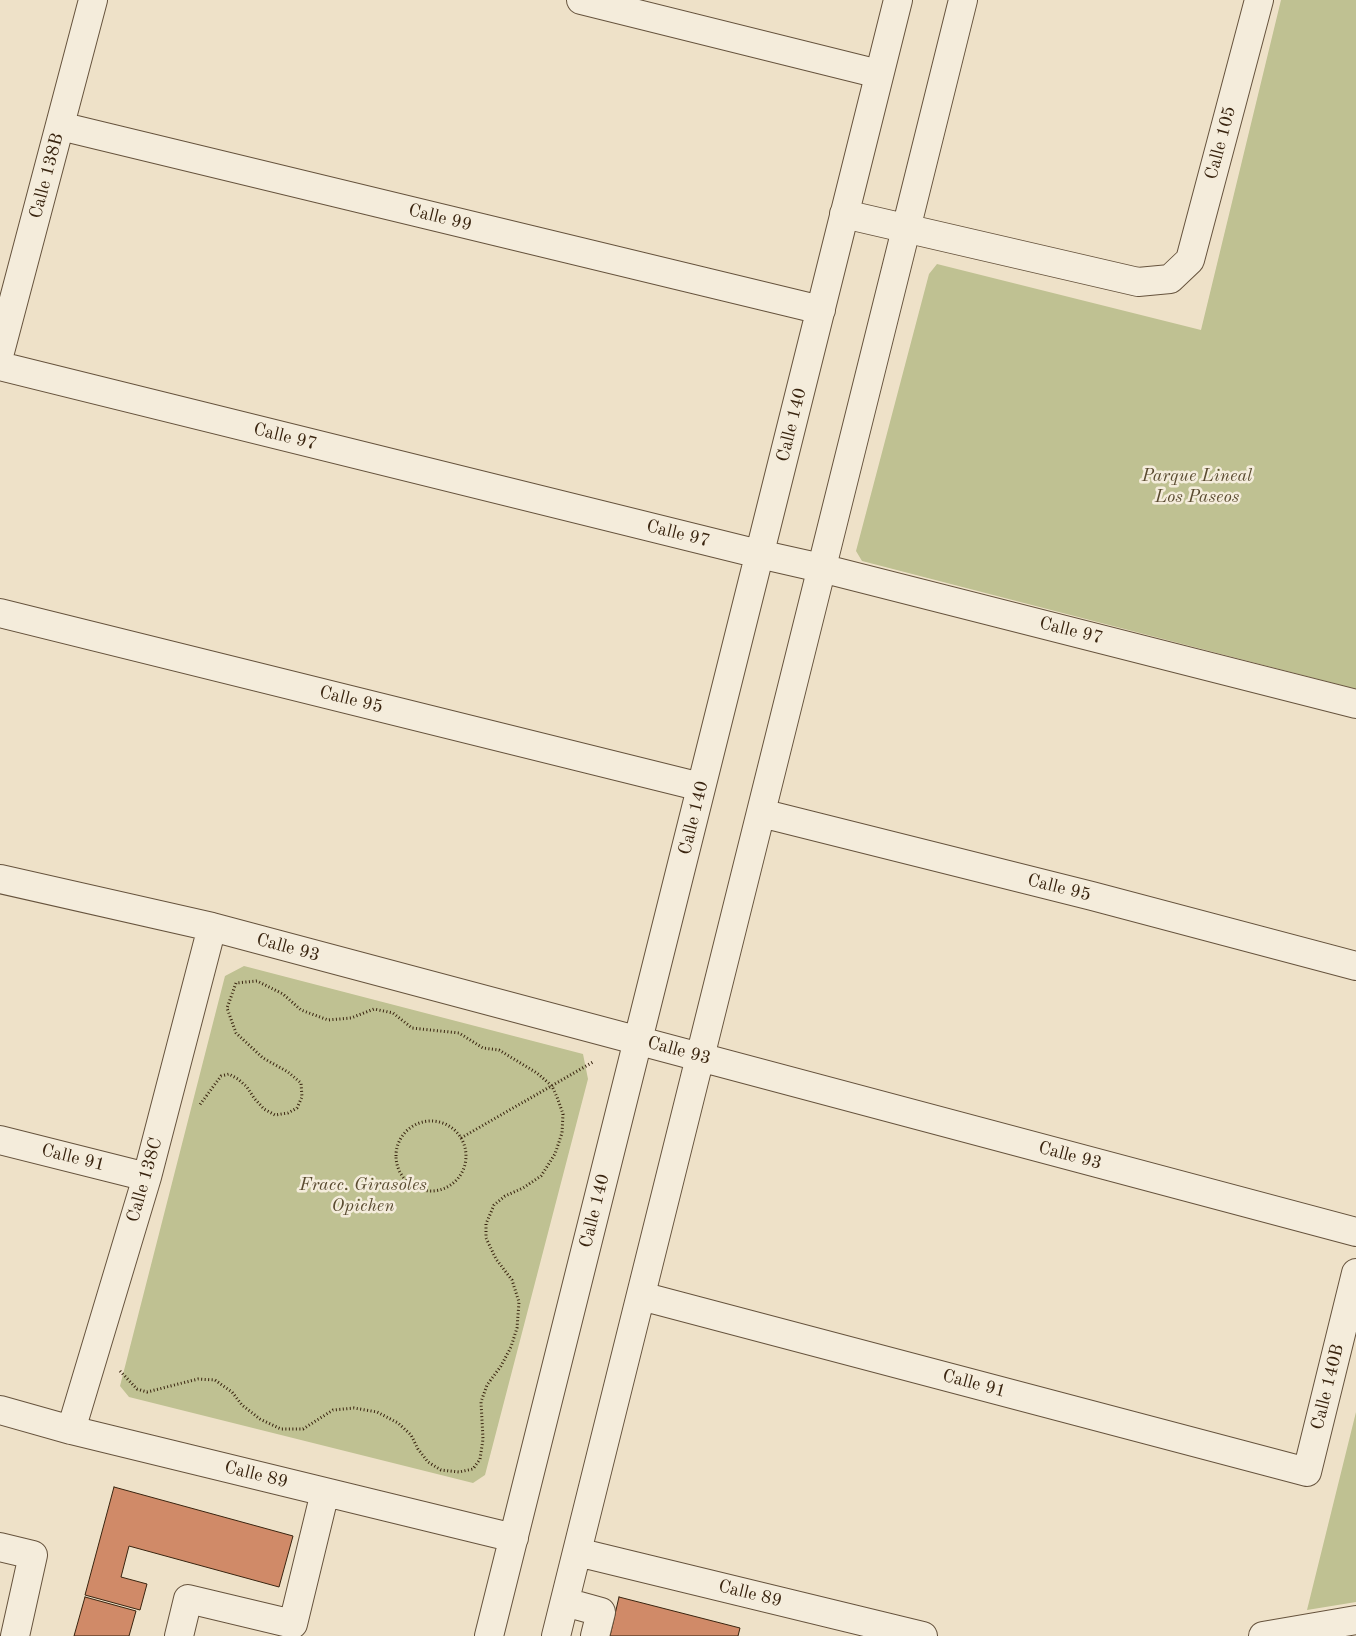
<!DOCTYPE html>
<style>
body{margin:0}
canvas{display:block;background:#eee1c8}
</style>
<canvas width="1356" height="1636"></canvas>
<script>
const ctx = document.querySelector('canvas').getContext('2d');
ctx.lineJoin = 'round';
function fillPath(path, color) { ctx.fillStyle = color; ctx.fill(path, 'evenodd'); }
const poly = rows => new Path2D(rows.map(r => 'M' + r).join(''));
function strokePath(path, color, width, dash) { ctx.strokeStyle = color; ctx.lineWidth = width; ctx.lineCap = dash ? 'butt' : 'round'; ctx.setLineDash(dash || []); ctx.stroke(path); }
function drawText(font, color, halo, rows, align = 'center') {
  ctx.font = font + ' "Old Standard TT",serif'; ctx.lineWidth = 5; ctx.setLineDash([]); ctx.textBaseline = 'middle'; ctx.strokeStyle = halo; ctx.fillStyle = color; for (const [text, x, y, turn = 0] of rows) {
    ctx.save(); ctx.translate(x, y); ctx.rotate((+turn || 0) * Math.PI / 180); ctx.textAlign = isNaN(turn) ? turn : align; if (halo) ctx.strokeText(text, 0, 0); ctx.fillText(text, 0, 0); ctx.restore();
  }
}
const green = poly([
 [1281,0,1356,0,1356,689,862,561,856,551,929,274,937,264,1201,330],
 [244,966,583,1054,588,1079,485,1475,473,1483,129,1397,120,1386,225,976],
 [1356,1412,1356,1602,1307,1610]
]);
const building = poly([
 [114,1487,293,1536,279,1587,129,1546,121,1577,147,1584,140,1610,85,1595,114,1487],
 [85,1597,136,1611,129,1636,74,1636,85,1597],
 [619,1597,740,1628,738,1636,610,1636,619,1597]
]);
const path = poly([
 '396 1156a35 35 0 1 1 70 0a35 35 0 1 1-70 0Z',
 [461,1138,593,1062],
 [120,1371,137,1389,147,1392,198,1379,215,1380,232,1392,242,1405,260,1419,281,1429,303,1429,333,1410,354,1408,377,1412,398,1423,411,1435,418,1449,428,1462,441,1470,459,1472,473,1469,480,1459,483,1439,481,1402,487,1385,501,1366,511,1347,517,1328,519,1302,512,1280,496,1259,486,1238,486,1224,494,1205,505,1196,523,1188,541,1176,555,1154,562,1133,563,1114,557,1097,552,1086,537,1073,499,1050,483,1048,459,1033,412,1028,393,1013,374,1009,351,1018,328,1020,301,1010,283,994,257,981,236,983,227,1008,236,1033,263,1058,288,1072,301,1083,302,1097,297,1108,288,1113,275,1115,264,1109,254,1098,247,1087,238,1079,229,1074,221,1076,199,1106]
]);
const minor = poly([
 [581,0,879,74],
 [60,126,821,310],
 [844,214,1138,282,1170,279,1190,260,1259,0],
 [0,352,93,0],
 [0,366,759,554,821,568,1356,704],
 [0,613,701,787],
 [761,813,1092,896,1356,966],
 [0,879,212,927,1356,1232],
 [0,1140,147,1177],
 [641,1296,1307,1472,1356,1273],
 [0,1410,71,1430,514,1538],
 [71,1430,147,1177,212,927],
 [0,1547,33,1555,15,1636],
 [577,1552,923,1636],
 [565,1602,601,1612,595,1636],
 [179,1636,188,1599,293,1624,325,1492],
 [489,1636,898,0],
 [556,1636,963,0],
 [1263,1636,1356,1620]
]);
const streetNames = [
 ["Calle 105",1221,143,-75],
 ["Calle 138B",47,176,-75],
 ["Calle 99",440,218,14],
 ["Calle 140",792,425,-76],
 ["Calle 97",285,437,14],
 ["Calle 97",678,534,14],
 ["Calle 97",1071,631,14],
 ["Calle 95",351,700,14],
 ["Calle 140",694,818,-76],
 ["Calle 95",1059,888,14],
 ["Calle 93",288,948,15],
 ["Calle 93",679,1051,15],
 ["Calle 93",1070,1156,15],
 ["Calle 91",73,1158,14],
 ["Calle 138C",145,1180,-74],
 ["Calle 140",595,1211,-76],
 ["Calle 91",974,1384,15],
 ["Calle 140B",1328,1387,-76],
 ["Calle 89",256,1475,14],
 ["Calle 89",750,1594,14]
];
const parkNames = [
 ["Parque Lineal",1197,476],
 ["Los Paseos",1197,497],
 ["Fracc. Girasoles",363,1185],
 ["Opichen",363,1206]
];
fillPath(green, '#bfc192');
fillPath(building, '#d08a68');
strokePath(building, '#39240f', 1);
strokePath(minor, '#66533d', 30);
strokePath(path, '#39240f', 3, [1, 2.5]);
strokePath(minor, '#f4ecdb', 28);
drawText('18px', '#39240f', '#f4ecdb', streetNames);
drawText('italic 18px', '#5a4b30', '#f4ecdb', parkNames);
</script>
